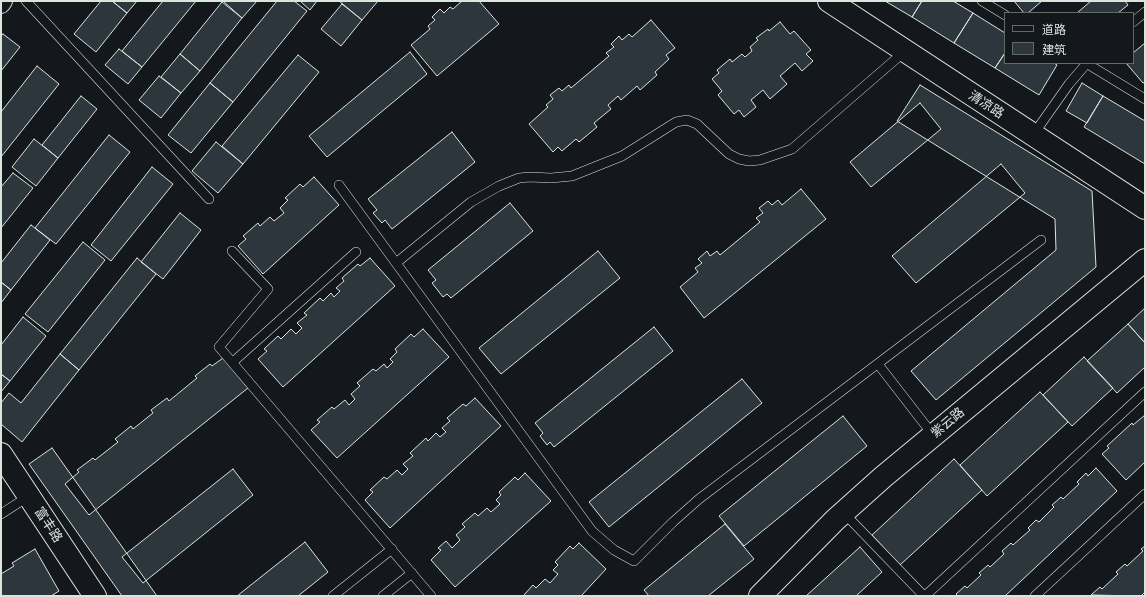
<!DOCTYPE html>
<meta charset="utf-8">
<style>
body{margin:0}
#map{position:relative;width:1146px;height:597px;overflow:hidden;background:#14181c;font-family:"Libre Baskerville","Noto Sans SC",serif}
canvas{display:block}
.frame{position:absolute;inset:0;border:2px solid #d8e6dc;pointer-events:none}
.legend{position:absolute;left:1004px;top:12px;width:130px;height:52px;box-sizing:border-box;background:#14181c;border:1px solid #626a69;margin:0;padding:5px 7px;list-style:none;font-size:12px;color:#d8e6dc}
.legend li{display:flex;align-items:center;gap:8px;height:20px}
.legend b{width:20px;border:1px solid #626a69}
</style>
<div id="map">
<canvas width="1146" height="597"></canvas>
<div class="frame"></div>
<ul class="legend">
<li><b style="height:5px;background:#14181c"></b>道路</li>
<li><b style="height:11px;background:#2c363c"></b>建筑</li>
</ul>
</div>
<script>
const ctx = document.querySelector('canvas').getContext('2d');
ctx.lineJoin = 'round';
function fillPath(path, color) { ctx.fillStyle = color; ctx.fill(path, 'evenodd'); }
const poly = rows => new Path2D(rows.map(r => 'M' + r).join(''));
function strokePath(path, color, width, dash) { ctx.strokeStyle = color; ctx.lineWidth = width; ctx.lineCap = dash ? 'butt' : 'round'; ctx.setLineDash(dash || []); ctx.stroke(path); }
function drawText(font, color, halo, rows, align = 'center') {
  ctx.font = font + ' "Libre Baskerville","Noto Sans SC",serif'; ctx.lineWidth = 3; ctx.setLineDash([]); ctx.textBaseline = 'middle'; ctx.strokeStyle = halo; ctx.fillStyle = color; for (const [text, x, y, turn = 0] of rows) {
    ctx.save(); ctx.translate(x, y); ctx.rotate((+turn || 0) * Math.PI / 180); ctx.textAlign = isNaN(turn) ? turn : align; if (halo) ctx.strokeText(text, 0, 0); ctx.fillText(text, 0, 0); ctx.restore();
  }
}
const building = poly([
 [101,1,112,1,127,13,96,52,74,34,101,1],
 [112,1,137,1,127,13,112,1],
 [163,1,196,1,142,67,122,51,163,1],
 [223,1,257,1,242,18,223,1],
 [277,1,294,1,307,11,233,102,210,83,277,1],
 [300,1,317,1,310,10,300,1],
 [339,1,378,1,362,20,339,1],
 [462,1,479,1,499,24,437,76,411,45,430,29,428,26,435,20,432,17,440,9,444,13,450,7,453,9,462,1],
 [885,1,922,1,912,17,885,1],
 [922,1,953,1,973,13,954,43,912,17,922,1],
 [1014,1,1042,1,1028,13,1024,13,1014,1],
 [1091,1,1125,1,1128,5,1118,13,1077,13,1091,1],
 [222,2,242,18,200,71,180,54,222,2],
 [342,4,362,20,341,46,321,29,342,4],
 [973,13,1005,33,1005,53,995,68,954,43,973,13],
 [651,20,675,48,666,55,669,59,655,72,657,75,640,90,637,86,621,100,618,96,608,105,611,109,594,123,597,127,579,142,576,139,562,151,558,147,553,152,529,124,548,107,546,105,553,99,550,95,559,88,562,91,569,85,571,88,609,56,606,53,614,47,611,44,619,36,622,40,629,34,632,37,651,20],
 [780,22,790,34,794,31,811,50,806,54,813,61,802,71,795,63,780,76,787,84,770,99,763,90,751,100,756,107,744,117,739,110,734,114,718,95,722,91,712,79,719,73,717,70,730,59,732,62,742,54,745,57,752,51,750,47,758,40,756,38,768,29,769,31,780,22],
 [3,34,20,47,1,71,1,36,3,34],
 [1145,43,1145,82,1143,83,1126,63,1133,63,1133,53,1145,43],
 [119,49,142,67,128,84,105,65,119,49],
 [410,52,427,74,327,157,309,136,410,52],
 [1005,53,1005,63,1054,63,1057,65,1039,95,995,68,1005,53],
 [180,54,200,71,181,93,161,77,180,54],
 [298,55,319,72,243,164,222,146,298,55],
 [37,66,59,84,1,157,1,112,37,66],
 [159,76,181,93,161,118,139,100,159,76],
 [210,83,233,102,191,153,168,135,210,83],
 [1082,83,1103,96,1087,123,1066,111,1082,83],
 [920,85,1092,191,1096,267,936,400,911,371,1056,250,1055,219,897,121,920,85],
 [81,96,97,109,58,158,42,145,81,96],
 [1103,96,1145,121,1145,164,1084,127,1103,96],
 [920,103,941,129,871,187,850,162,920,103],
 [452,132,475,162,392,229,385,220,382,223,373,213,377,210,368,199,452,132],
 [109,135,130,152,56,244,35,228,109,135],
 [34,139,58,158,36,186,12,167,34,139],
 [216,142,243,164,218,193,192,171,216,142],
 [1001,164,1025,193,916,283,892,256,1001,164],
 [152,167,173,184,111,261,91,245,152,167],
 [13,173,33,188,1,228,1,187,13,173],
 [314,177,339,205,263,274,238,246,246,239,243,236,258,223,260,226,270,217,274,221,284,213,280,208,288,200,285,198,300,184,303,187,314,177],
 [801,189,826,219,704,318,680,287,698,272,695,268,702,263,698,259,707,251,710,256,717,251,720,255,760,222,756,218,763,213,759,208,768,201,772,205,778,200,782,205,801,189],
 [510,203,533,231,451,298,447,294,443,297,432,283,436,280,428,270,510,203],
 [180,213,201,230,163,279,141,262,180,213],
 [31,225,50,240,11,290,1,282,1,263,31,225],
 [83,242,105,260,48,332,25,314,83,242],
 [598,251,620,278,501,374,479,348,598,251],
 [137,258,156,274,79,370,60,354,137,258],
 [370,258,395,286,283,387,258,359,267,351,264,349,278,336,281,339,291,329,296,334,302,328,297,323,307,315,304,313,320,298,323,301,331,293,334,297,340,291,336,288,344,281,342,278,358,264,360,266,370,258],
 [1,282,11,290,1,303,1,282],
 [1145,308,1145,343,1128,324,1145,308],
 [23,317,46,336,10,381,1,374,1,345,23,317],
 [1128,324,1145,343,1145,367,1117,393,1087,361,1128,324],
 [654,327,673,351,554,447,550,442,547,445,540,436,543,433,535,423,654,327],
 [423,329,449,357,337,458,311,430,320,422,317,420,332,407,334,409,345,400,349,405,355,399,351,394,360,386,357,383,373,369,376,371,384,364,387,368,393,362,390,359,397,352,395,349,411,334,414,337,423,329],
 [60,354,79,370,22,442,1,424,1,403,9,393,21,403,60,354],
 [1084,357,1113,388,1072,426,1043,395,1084,357],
 [223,358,248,388,89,515,65,484,79,472,77,470,93,458,95,460,118,442,115,439,131,426,133,429,153,413,151,410,167,398,169,401,197,378,195,376,210,364,212,366,223,358],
 [1,374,10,381,1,392,1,374],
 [742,379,762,403,609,527,589,502,742,379],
 [1040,392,1068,422,987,496,960,465,1040,392],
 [475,398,501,426,390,528,365,500,373,492,370,490,384,477,387,479,397,470,402,475,408,469,403,464,413,456,410,453,426,438,428,441,436,433,440,437,446,432,442,428,450,421,447,418,463,404,466,406,475,398],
 [1145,415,1145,462,1126,480,1102,454,1109,448,1107,446,1132,423,1133,425,1145,415],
 [843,416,867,446,744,546,719,516,843,416],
 [52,448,157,596,122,596,29,464,52,448],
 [954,459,982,490,900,565,872,535,954,459],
 [1096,468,1117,491,1005,596,958,596,956,594,965,586,967,588,981,575,979,573,988,565,990,567,1004,554,1002,551,1011,543,1013,545,1030,530,1028,528,1036,520,1039,522,1054,507,1052,505,1061,497,1063,499,1079,484,1077,482,1086,473,1088,476,1096,468],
 [233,469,253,495,143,583,122,557,233,469],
 [525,473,551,501,455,587,431,560,441,550,438,548,446,541,452,548,460,540,456,535,465,527,462,524,475,513,478,516,487,508,491,512,500,504,496,500,501,495,499,492,515,477,518,480,525,473],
 [725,524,754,559,708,596,649,596,644,590,725,524],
 [305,542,328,572,298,596,237,596,305,542],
 [579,543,606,569,581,596,523,596,533,585,536,588,545,579,550,583,558,574,553,570,558,565,555,562,570,546,573,549,579,543],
 [1145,546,1145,592,1141,596,1091,595,1100,587,1102,589,1118,574,1116,572,1125,564,1127,566,1143,551,1141,549,1145,546],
 [860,547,882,572,856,596,806,596,860,547],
 [35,549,59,591,51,596,1,596,1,574,14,566,12,563,35,549]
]);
const service = poly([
 [26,1,209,199],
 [982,1,1005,15],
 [1133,22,1145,12],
 [1086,63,1145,99],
 [1033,135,1069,84,1087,63],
 [339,185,592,531,614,550,634,561,673,522,699,499,1041,240],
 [232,251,268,289,219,347,431,596],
 [396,263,471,202,499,186,519,178,530,177,551,178,572,176,622,156,676,122,687,120,697,124,729,154,739,159,749,161,760,160,792,149,904,52],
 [233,362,356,252],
 [878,364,933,435],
 [843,512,924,596],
 [1,514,29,496],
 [333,596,392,549],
 [383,596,412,573],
 [925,596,1145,392],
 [1035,596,1145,494]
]);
const minor = poly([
 [1,4,3,1]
]);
const tertiary = poly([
 [829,1,1145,208],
 [1,454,95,596],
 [760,596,835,520,883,477,1145,260]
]);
const streetNames = [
 ["清凉路",986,105,33],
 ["紫云路",948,423,-40],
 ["富丰路",48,525,57]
];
fillPath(building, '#2c363c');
strokePath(building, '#d8e6dc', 1);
strokePath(service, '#d8e6dc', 10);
strokePath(minor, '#d8e6dc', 20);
strokePath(tertiary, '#d8e6dc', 24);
strokePath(service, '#14181c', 9);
strokePath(minor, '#14181c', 18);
strokePath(tertiary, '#14181c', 22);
drawText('13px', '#d8e6dc', '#14181c', streetNames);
</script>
